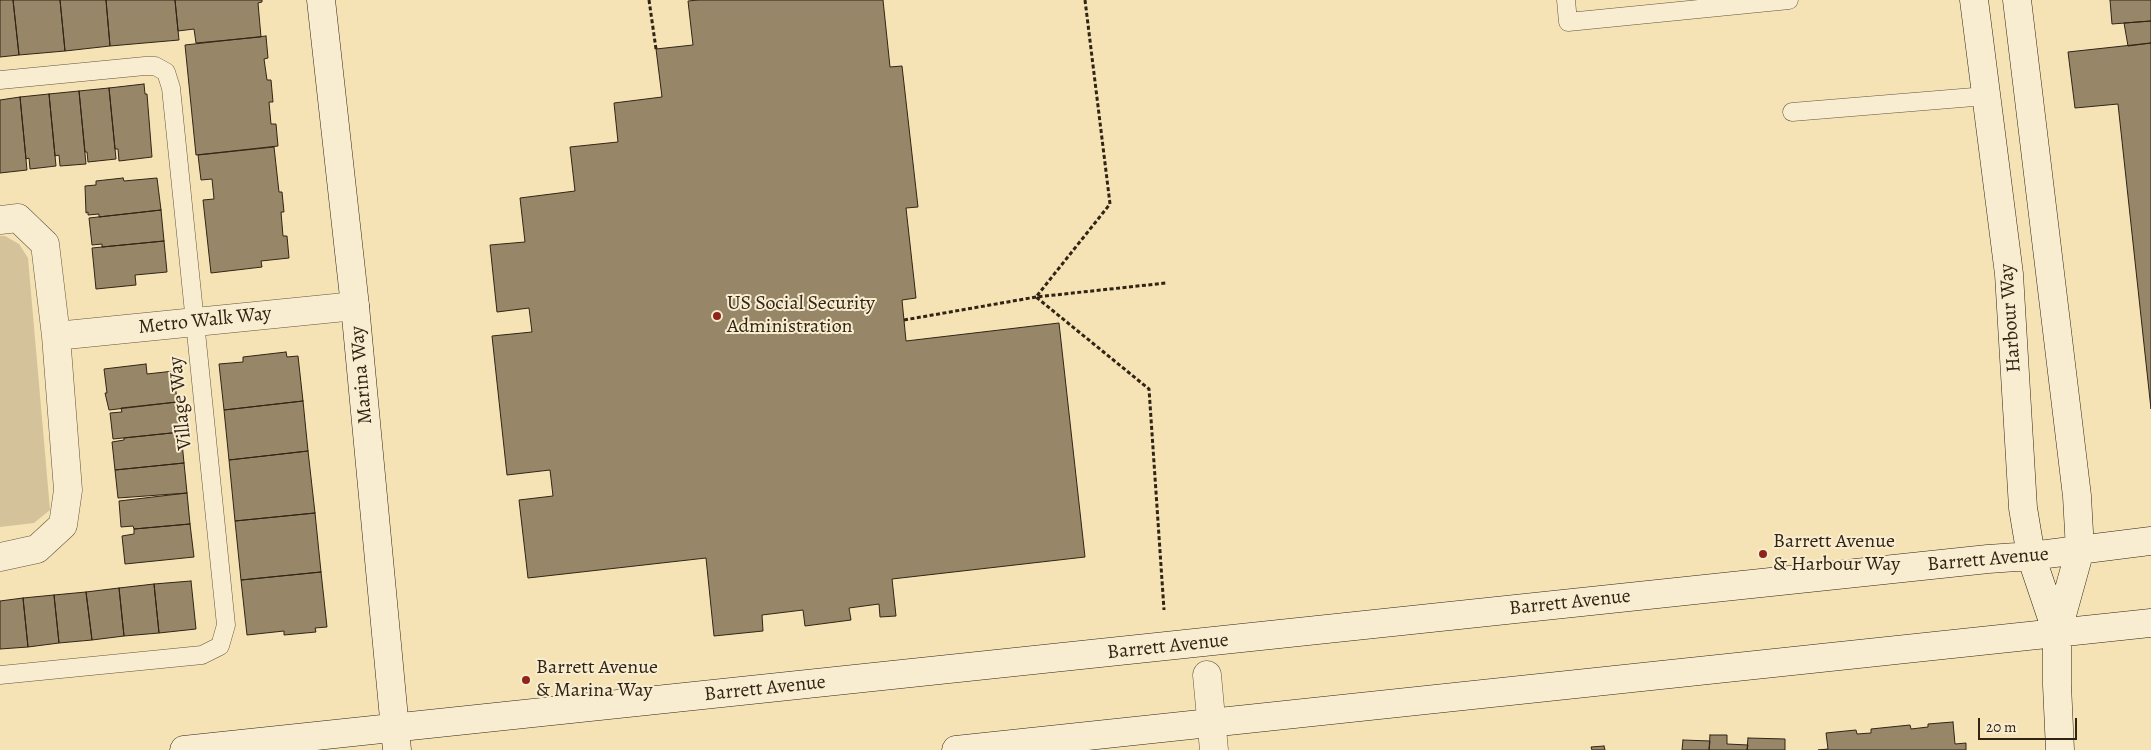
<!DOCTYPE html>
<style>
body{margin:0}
#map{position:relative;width:2151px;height:750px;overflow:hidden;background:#f5e3b6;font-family:Alegreya,serif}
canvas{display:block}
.scale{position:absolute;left:1978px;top:718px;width:99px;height:22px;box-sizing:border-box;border:2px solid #312414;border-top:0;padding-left:6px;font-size:15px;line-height:18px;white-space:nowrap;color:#312414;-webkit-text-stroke:4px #f8edd0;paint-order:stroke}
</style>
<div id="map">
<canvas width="2151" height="750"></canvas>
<div class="scale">20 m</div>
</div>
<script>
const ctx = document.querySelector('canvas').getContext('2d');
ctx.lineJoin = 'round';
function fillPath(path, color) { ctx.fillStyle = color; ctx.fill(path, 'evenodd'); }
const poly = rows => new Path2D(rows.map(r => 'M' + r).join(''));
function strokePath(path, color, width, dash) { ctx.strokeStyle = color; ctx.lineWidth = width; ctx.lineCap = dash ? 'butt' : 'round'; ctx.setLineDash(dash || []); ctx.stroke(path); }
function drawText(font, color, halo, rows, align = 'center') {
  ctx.font = font + ' Alegreya,serif'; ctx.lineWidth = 4; ctx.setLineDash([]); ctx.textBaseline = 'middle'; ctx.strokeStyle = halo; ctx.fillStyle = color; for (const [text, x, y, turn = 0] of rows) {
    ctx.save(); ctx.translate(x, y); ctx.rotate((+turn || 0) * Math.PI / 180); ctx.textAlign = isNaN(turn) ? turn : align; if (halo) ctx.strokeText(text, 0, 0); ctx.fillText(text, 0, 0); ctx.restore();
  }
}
const green = poly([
 [0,236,5,236,19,244,28,258,50,510,34,523,0,527]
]);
const building = poly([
 [0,0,13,0,19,55,0,57,0,0],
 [13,0,60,0,65,51,19,55,13,0],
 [60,0,106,0,110,46,65,51,60,0],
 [106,0,175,0,179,40,110,46,106,0],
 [175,0,262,0,262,2,258,3,261,37,196,43,194,29,178,31,175,0],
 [698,0,883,0,890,67,902,66,918,207,906,208,916,298,902,300,906,341,1059,323,1085,557,892,579,896,616,880,617,879,604,849,608,851,620,805,626,803,610,762,615,763,631,714,636,706,558,528,578,519,500,553,496,550,470,507,475,492,336,532,332,529,308,497,312,490,245,525,242,520,198,575,191,570,147,618,142,614,103,662,97,656,49,693,45,688,1,698,0],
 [2110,0,2151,0,2151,21,2112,24,2110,0],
 [2151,21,2151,43,2128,46,2124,23,2151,21],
 [266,36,268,58,264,59,267,80,271,80,273,102,269,102,271,124,276,124,278,146,196,155,185,45,266,36],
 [2151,43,2151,409,2118,104,2075,108,2068,52,2151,43],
 [144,84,145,94,147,94,152,157,119,161,118,149,115,149,109,88,144,84],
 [109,88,116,159,88,162,87,152,85,152,79,91,109,88],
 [79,91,86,164,60,166,59,155,55,156,49,94,79,91],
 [49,94,56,166,30,169,29,158,26,159,20,97,49,94],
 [20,97,27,170,0,173,0,100,20,97],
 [274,147,279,192,282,192,284,212,281,212,283,236,287,236,289,258,261,261,262,267,211,273,203,200,214,199,212,179,201,180,198,155,274,147],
 [123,178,124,181,157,178,161,210,99,217,99,214,88,215,88,212,86,213,85,186,96,185,96,181,123,178],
 [161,210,164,241,102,247,102,244,92,245,89,218,161,210],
 [164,241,167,272,135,275,136,285,96,289,92,248,164,241],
 [286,352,287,357,298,356,303,401,224,410,219,364,243,362,243,357,286,352],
 [146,364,147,374,174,371,177,402,109,410,105,393,107,393,104,369,146,364],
 [303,401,308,451,229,460,224,410,303,401],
 [177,402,181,432,113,439,110,413,122,412,121,408,177,402],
 [181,432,184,463,115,470,112,442,124,440,124,438,181,432],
 [308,451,315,513,235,521,229,460,308,451],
 [184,463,187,493,118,498,115,470,184,463],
 [187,493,190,524,134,529,133,526,121,527,119,501,187,493],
 [315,513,321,572,241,580,235,521,315,513],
 [190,524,194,557,125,564,122,536,134,534,134,529,190,524],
 [321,572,327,627,315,628,316,632,284,635,284,631,247,635,241,580,321,572],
 [191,581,196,629,159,633,154,584,191,581],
 [154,584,159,633,124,636,119,588,154,584],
 [119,588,124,636,92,640,86,592,119,588],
 [86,592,92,640,59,643,54,595,86,592],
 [54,595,59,643,28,647,23,598,54,595],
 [23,598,28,647,0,649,0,601,23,598],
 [1953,722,1955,744,1966,743,1966,750,1818,750,1828,749,1826,733,1856,730,1857,734,1871,733,1871,729,1910,725,1911,729,1928,727,1928,724,1953,722],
 [1710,735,1727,735,1727,744,1748,745,1747,750,1709,750,1710,735],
 [1748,738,1785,739,1785,750,1747,750,1748,738],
 [1683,740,1710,741,1709,750,1682,750,1683,740],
 [1604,746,1605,750,1592,750,1591,747,1604,746]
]);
const path = poly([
 [649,0,656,49],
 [1085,0,1110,204,1036,297,1149,389,1164,610],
 [904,320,1036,297,1166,283]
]);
const lane = poly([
 [1566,0,1568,22,1789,0],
 [0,80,145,66,155,66,166,72,171,88,226,625,220,646,202,655,0,675],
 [1792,112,1986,96]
]);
const street = poly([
 [0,220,18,218,45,244,56,336,68,490,63,525,37,549,0,557],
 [56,336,355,306],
 [1207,675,1214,750]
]);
const secondary = poly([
 [321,0,355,306,397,750],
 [1974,0,2009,274,2023,508,2031,556,2057,633],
 [2017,0,2077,496,2080,550,2057,633,2057,685,2060,750],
 [184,750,1988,559,2031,556,2151,541],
 [956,750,2151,623]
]);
const markers = [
 [717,316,5,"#8f2418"],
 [1763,554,5,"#8f2418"],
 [526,680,5,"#8f2418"]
];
const poiNames = [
 ["US Social Security",727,304],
 ["Administration",727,327],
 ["Barrett Avenue",1773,542],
 ["& Harbour Way",1773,565],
 ["Barrett Avenue",536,668],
 ["& Marina Way",536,691]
];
const streetNames = [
 ["Harbour Way",2011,318,-94],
 ["Metro Walk Way",205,321,-6],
 ["Marina Way",362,375,-95],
 ["Village Way",181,403,-96],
 ["Barrett Avenue",1988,560,-5],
 ["Barrett Avenue",1570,603,-6],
 ["Barrett Avenue",1168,647,-6],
 ["Barrett Avenue",765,689,-6]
];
fillPath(green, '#d4c39a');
fillPath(building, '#978768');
strokePath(building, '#312414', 1);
strokePath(lane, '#62543c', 19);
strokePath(street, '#62543c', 29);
strokePath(secondary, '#312414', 29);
strokePath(path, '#312414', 3, [4, 2.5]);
strokePath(lane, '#f8edd0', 18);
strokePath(street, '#f8edd0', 28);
strokePath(secondary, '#f8edd0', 28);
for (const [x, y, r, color] of markers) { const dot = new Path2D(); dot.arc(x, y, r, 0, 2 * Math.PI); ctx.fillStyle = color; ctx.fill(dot); strokePath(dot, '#f8edd0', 2); }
drawText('20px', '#312414', '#f8edd0', poiNames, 'left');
drawText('20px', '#312414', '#f8edd0', streetNames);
</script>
